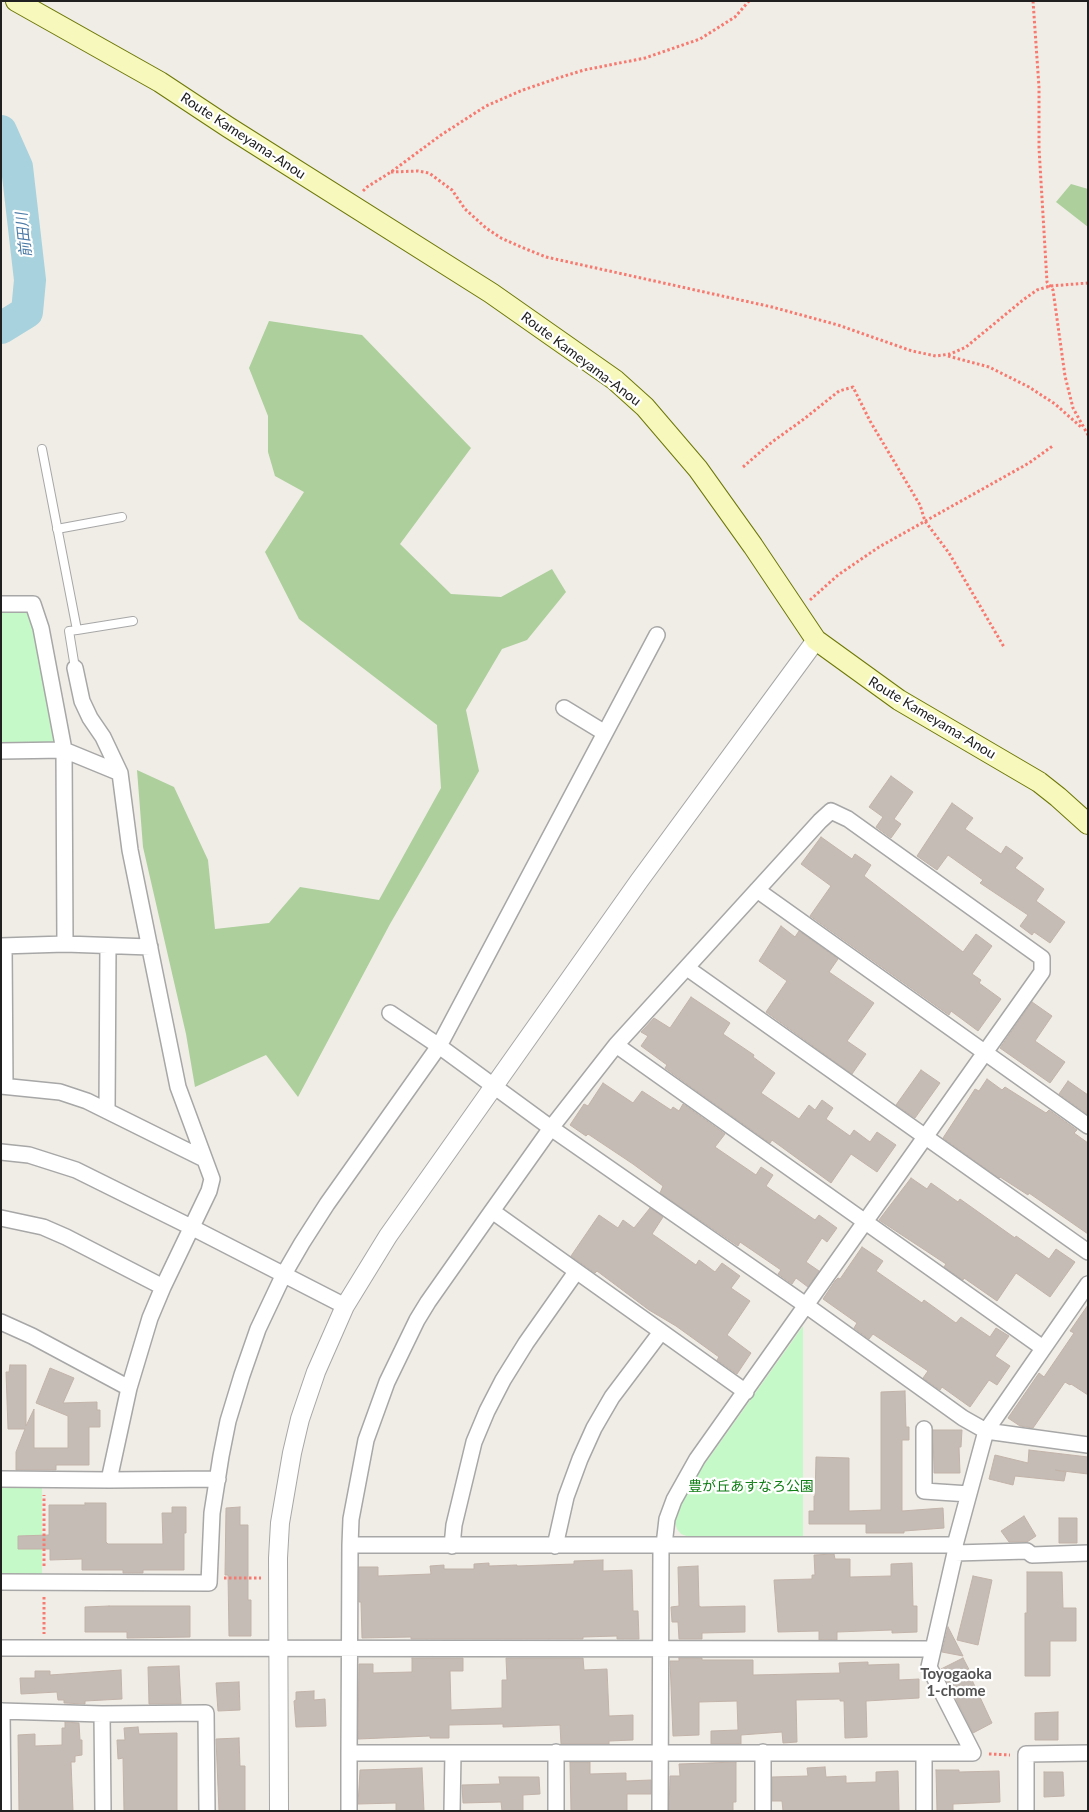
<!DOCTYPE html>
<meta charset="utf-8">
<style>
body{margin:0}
#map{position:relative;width:1089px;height:1812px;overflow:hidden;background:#f0ede6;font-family:Lato,sans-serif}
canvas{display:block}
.frame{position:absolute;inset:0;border:2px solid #202020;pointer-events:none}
</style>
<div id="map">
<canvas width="1089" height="1812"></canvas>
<div class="frame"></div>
</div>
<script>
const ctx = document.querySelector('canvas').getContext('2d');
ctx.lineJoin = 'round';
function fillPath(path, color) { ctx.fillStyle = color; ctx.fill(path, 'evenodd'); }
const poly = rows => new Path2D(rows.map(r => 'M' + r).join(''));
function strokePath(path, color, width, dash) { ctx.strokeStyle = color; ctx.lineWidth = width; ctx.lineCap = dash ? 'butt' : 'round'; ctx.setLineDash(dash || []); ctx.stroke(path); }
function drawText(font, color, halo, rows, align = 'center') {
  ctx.font = font + ' Lato,"Noto Sans JP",sans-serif'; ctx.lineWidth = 4.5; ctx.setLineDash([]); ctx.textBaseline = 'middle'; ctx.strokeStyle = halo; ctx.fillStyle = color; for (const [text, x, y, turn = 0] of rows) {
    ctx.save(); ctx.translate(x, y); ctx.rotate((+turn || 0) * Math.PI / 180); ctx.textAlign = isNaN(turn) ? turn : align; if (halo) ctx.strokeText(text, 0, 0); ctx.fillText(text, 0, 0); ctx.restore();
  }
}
const forest = poly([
 [1071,184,1088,189,1088,227,1056,202],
 [269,321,362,335,471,448,400,544,451,594,501,597,552,569,566,592,527,640,502,649,466,710,479,771,390,924,298,1097,266,1055,195,1087,186,1034,143,847,137,770,174,787,208,860,215,929,269,923,300,887,379,900,441,788,437,725,299,619,265,552,304,492,275,476,268,452,268,416,249,368]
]);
const park = poly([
 [1,611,30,611,58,742,1,742],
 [803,1326,803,1538,692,1538,681,1534,677,1529,675,1523,683,1500,694,1479],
 [1,1487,42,1487,42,1575,1,1575]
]);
const river = poly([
 [1,131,17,167,30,280,27,312,1,328]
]);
const building = poly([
 [891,776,913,792,894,819,901,824,891,838,876,827,883,817,869,807,891,776],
 [952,803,973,818,965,829,1001,854,1006,846,1023,858,1015,868,1044,889,1036,901,1065,922,1050,943,1034,932,1032,935,1020,926,1028,915,980,883,983,880,948,855,937,870,917,856,952,803],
 [821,837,852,859,855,854,871,865,864,876,963,952,976,934,992,946,972,974,981,980,979,983,1001,999,978,1031,951,1011,949,1015,810,916,831,886,801,864,821,837],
 [781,926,795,937,799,931,838,959,829,972,874,1003,847,1041,866,1054,852,1074,766,1012,787,981,759,961,781,926],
 [691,997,730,1023,723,1034,754,1055,753,1057,775,1073,761,1093,799,1119,809,1105,815,1110,822,1100,833,1108,826,1119,850,1136,854,1130,870,1142,877,1132,896,1145,877,1172,851,1154,831,1183,772,1140,770,1143,694,1089,665,1068,667,1065,641,1046,648,1036,641,1032,654,1018,670,1028,691,997],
 [1032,1002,1052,1016,1035,1041,1065,1062,1050,1083,1000,1048,1032,1002],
 [921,1070,940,1083,915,1118,896,1105,921,1070],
 [987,1079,1002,1090,1005,1087,1046,1113,1049,1110,1077,1130,1074,1133,1088,1143,1088,1234,1029,1193,1028,1195,1000,1177,999,1178,943,1138,975,1089,979,1091,987,1079],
 [1068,1081,1088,1095,1087,1114,1059,1094,1068,1081],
 [603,1083,633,1103,642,1091,671,1110,673,1107,679,1111,683,1104,725,1134,715,1147,756,1175,761,1167,773,1175,766,1186,815,1220,819,1215,837,1228,827,1242,822,1238,806,1262,819,1271,808,1287,796,1278,792,1284,778,1274,781,1270,740,1242,738,1246,660,1193,663,1186,633,1164,588,1134,586,1136,570,1125,584,1104,588,1106,603,1083],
 [911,1178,927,1189,931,1183,958,1202,960,1199,1015,1238,1016,1236,1049,1259,1056,1249,1075,1262,1050,1297,1016,1273,997,1301,964,1278,963,1280,944,1267,946,1264,879,1220,911,1178],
 [650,1208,663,1217,652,1234,658,1238,696,1265,699,1260,715,1272,722,1263,740,1276,731,1288,750,1301,727,1335,751,1353,737,1374,717,1360,719,1357,676,1326,649,1310,597,1271,595,1273,571,1256,599,1215,618,1228,623,1220,634,1228,650,1208],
 [862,1247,883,1261,876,1271,922,1303,924,1300,956,1323,961,1317,990,1337,996,1328,1009,1336,995,1356,1010,1366,997,1385,989,1380,970,1407,942,1387,940,1390,923,1378,928,1371,873,1334,869,1339,854,1328,857,1323,823,1299,835,1281,838,1278,840,1279,862,1247],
 [1088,1305,1088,1395,1071,1384,1070,1385,1065,1382,1033,1428,1020,1426,1008,1418,1039,1373,1044,1377,1074,1333,1070,1331,1088,1305],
 [10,1365,26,1365,26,1426,34,1409,34,1448,68,1448,68,1416,36,1403,50,1368,74,1378,63,1403,97,1402,97,1410,100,1410,100,1427,89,1427,89,1465,56,1465,56,1470,16,1470,16,1452,25,1429,8,1429,6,1372,9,1372,10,1365],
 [905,1391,906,1427,909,1427,909,1440,902,1440,902,1511,943,1508,944,1528,904,1531,904,1533,866,1533,866,1524,809,1524,809,1511,814,1511,814,1496,815,1496,816,1457,849,1458,849,1511,881,1510,881,1392,905,1391],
 [933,1430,962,1430,961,1447,959,1447,960,1473,934,1473,933,1430],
 [1029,1450,1088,1457,1088,1474,1055,1470,1066,1472,1064,1481,1015,1476,1013,1485,989,1479,995,1455,1028,1463,1029,1450],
 [85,1503,106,1503,106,1542,108,1544,163,1544,162,1513,172,1513,172,1507,186,1507,186,1533,184,1533,184,1570,143,1570,143,1573,123,1573,123,1570,82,1570,82,1559,50,1560,50,1549,18,1549,18,1536,49,1535,49,1505,85,1505,85,1503],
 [240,1507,240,1525,248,1525,248,1600,251,1600,251,1636,229,1636,228,1575,225,1575,226,1508,240,1507],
 [1024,1516,1036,1536,1027,1542,1009,1542,1001,1531,1024,1516],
 [1059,1518,1077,1518,1077,1543,1059,1543,1059,1518],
 [834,1554,835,1559,850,1559,850,1577,891,1576,891,1564,912,1563,913,1606,917,1606,917,1632,892,1633,892,1630,837,1632,837,1640,819,1640,819,1631,778,1632,774,1580,812,1579,812,1575,815,1575,814,1555,834,1554],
 [603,1560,603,1571,632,1570,633,1611,638,1611,639,1639,617,1639,617,1636,583,1637,583,1639,411,1639,411,1637,362,1638,361,1602,359,1602,359,1567,378,1567,378,1576,431,1574,430,1566,444,1565,444,1569,474,1569,474,1564,489,1563,489,1566,517,1565,517,1566,574,1564,574,1561,603,1560],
 [698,1566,699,1606,701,1607,745,1606,745,1632,702,1633,702,1639,679,1639,678,1622,672,1622,671,1607,679,1606,678,1567,698,1566],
 [1027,1572,1062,1572,1063,1608,1076,1608,1076,1641,1050,1641,1050,1676,1025,1676,1025,1613,1027,1613,1027,1572],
 [973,1576,992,1580,978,1645,957,1640,973,1576],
 [109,1606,190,1606,190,1637,127,1638,127,1632,85,1632,85,1607,109,1606],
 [948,1627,963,1656,942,1652,948,1627],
 [412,1658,463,1658,463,1671,450,1671,451,1710,502,1708,502,1680,507,1680,506,1658,583,1658,584,1670,607,1669,609,1716,633,1715,633,1740,609,1741,609,1744,561,1744,560,1725,503,1727,503,1724,449,1725,449,1738,430,1738,430,1736,358,1739,359,1664,373,1664,373,1673,412,1672,412,1658],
 [679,1658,702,1658,702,1660,753,1660,753,1675,840,1673,839,1663,868,1662,868,1665,899,1664,899,1680,919,1679,919,1698,866,1701,867,1737,845,1738,844,1701,840,1701,840,1699,796,1700,797,1742,783,1743,782,1732,741,1735,741,1744,711,1744,711,1731,738,1730,737,1701,699,1702,699,1735,673,1736,670,1661,679,1661,679,1658],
 [963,1658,974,1679,972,1680,992,1723,973,1733,941,1669,963,1658],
 [179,1666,181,1704,149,1704,148,1667,179,1666],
 [121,1670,122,1699,85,1701,85,1704,64,1703,64,1700,58,1700,57,1692,21,1694,20,1678,35,1678,35,1671,50,1671,50,1675,121,1670],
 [239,1682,240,1710,218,1711,216,1683,239,1682],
 [314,1691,314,1700,325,1699,326,1726,296,1727,294,1701,296,1700,296,1692,314,1691],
 [1058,1712,1058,1740,1035,1740,1035,1713,1058,1712],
 [65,1722,79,1723,80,1740,82,1740,82,1755,75,1756,75,1762,71,1762,73,1811,19,1811,18,1735,35,1734,35,1746,62,1745,62,1728,65,1728,65,1722],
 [138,1727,139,1734,177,1733,177,1811,124,1811,123,1758,118,1759,117,1740,125,1740,124,1728,138,1727],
 [239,1738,240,1766,245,1766,245,1811,219,1811,216,1739,239,1738],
 [570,1762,590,1762,590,1774,626,1773,626,1781,651,1780,651,1794,627,1794,627,1811,571,1811,570,1762],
 [736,1762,736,1802,733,1802,733,1811,669,1811,670,1776,680,1776,679,1764,736,1762],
 [825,1767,826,1777,846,1776,846,1783,876,1782,876,1772,898,1771,899,1811,783,1811,782,1801,772,1801,772,1777,808,1776,807,1768,825,1767],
 [422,1768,424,1811,396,1811,396,1803,358,1804,360,1770,422,1768],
 [936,1770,959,1770,959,1772,999,1771,1000,1802,953,1804,953,1811,937,1811,936,1770],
 [1044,1772,1063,1772,1064,1796,1044,1797,1044,1772],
 [499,1777,539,1777,540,1794,523,1795,523,1811,502,1811,501,1802,463,1803,462,1785,500,1784,499,1777]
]);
const path = poly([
 [1033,1,1039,87,1039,148,1047,282,1053,290,1065,376,1073,408,1088,435],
 [391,172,418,171,429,173,452,190,465,209,486,228,501,238,521,247,546,257,772,307,838,325,912,351,936,356,950,354,966,347,1023,300,1037,290,1050,286,1088,283],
 [363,191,367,187,391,172,441,135,486,106,523,90,558,78,584,70,645,58,700,39,735,17,749,1],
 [948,356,989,367,1029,387,1055,404,1081,427],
 [743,467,772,442,804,419,839,391,853,387,870,421,920,505,925,521,949,553,1004,647],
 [810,600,838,575,879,547,1029,463,1054,445],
 [44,1566,44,1495],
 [224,1578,261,1578],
 [44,1597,44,1634],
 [989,1754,1010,1755]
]);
const service = poly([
 [42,449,77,630,69,631,75,668],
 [57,529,122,517],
 [77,630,133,621]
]);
const minor = poly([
 [1,604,33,604,41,628,64,750,65,944],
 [75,668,82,701,90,718,103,737,120,773,130,850,178,1087,212,1179,209,1191,163,1287,150,1318,129,1388],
 [564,708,605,733],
 [1,751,64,750,120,773],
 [757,890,1088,1126],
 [1,946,65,944,150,947],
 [4,946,5,1086],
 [687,968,1088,1252],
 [390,1013,439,1046,657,635],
 [616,1045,1043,1348],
 [1,1086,60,1092,87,1101,204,1159],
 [107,1110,108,946],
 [1,1152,29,1155,76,1170,191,1227,345,1306],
 [492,1211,551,1128,616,1045,820,821,831,811,848,819,1042,958,1042,972,697,1459,674,1500,667,1519,664,1545],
 [1,1218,43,1227,66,1237,163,1287],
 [1,1322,32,1336,129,1388,109,1480,1,1479],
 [746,1392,492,1211,428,1302,417,1320,387,1382,366,1440,351,1519,350,1545,955,1545],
 [924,1429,924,1491,969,1494],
 [109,1480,218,1479],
 [452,1546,454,1525,474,1442,487,1411,503,1380,526,1343,576,1272],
 [555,1546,566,1497,580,1459,594,1428,612,1397,661,1332],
 [955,1553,1027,1551,1032,1555,1088,1553],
 [1,1582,209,1583,212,1513,221,1456,228,1421,242,1375,258,1329,284,1274,302,1243,327,1204,439,1046,551,1128,807,1306,963,1418,986,1431,1088,1445],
 [1,1648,933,1649],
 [1,1711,102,1714,206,1713,207,1811],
 [2,1711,3,1811],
 [102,1714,103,1811],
 [349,1753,350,1545],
 [349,1811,349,1753,973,1753,929,1667,955,1553,955,1545,986,1431,1088,1284],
 [452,1811,453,1753],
 [556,1811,556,1752],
 [660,1811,661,1545],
 [763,1811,763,1752],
 [924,1811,924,1754],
 [1026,1811,1026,1754,1088,1753]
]);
const tertiary = poly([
 [279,1811,278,1558,280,1523,292,1453,300,1419,316,1372,345,1306,388,1236,639,881,816,640]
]);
const secondary = poly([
 [16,1,160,82,228,127,491,293,615,380,645,407,698,469,753,546,816,640,899,700,1039,782,1058,797,1088,824]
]);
const streetNames = [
 ["Route Kameyama-Anou",243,136,33],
 ["Route Kameyama-Anou",581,359,37],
 ["Route Kameyama-Anou",932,718,31]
];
const parkNames = [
 ["豊が丘あすなろ公園",751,1486]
];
const waterNames = [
 ["前田川",24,235,-96]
];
const neighbourhoodNames = [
 ["Toyogaoka",956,1674],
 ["1-chome",956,1691]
];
fillPath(forest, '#accf9c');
fillPath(park, '#c5f9c7');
strokePath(river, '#a8d2dd', 32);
fillPath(building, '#c5bcb6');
strokePath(building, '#c2b3a9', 1);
strokePath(service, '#a7a7a7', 10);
strokePath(minor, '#a7a7a7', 18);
strokePath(tertiary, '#a7a7a7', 20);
strokePath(secondary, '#6d7707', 22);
strokePath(path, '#f77a70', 3, [2.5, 2.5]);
strokePath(service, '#fff', 8);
strokePath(minor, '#fff', 15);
strokePath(tertiary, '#fff', 18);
strokePath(secondary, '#f7f9bc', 20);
drawText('14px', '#202020', '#fff', streetNames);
drawText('14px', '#0e7e14', '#fff', parkNames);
drawText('italic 15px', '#4a7aa6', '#fff', waterNames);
drawText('bold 15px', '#535353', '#fff', neighbourhoodNames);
</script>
